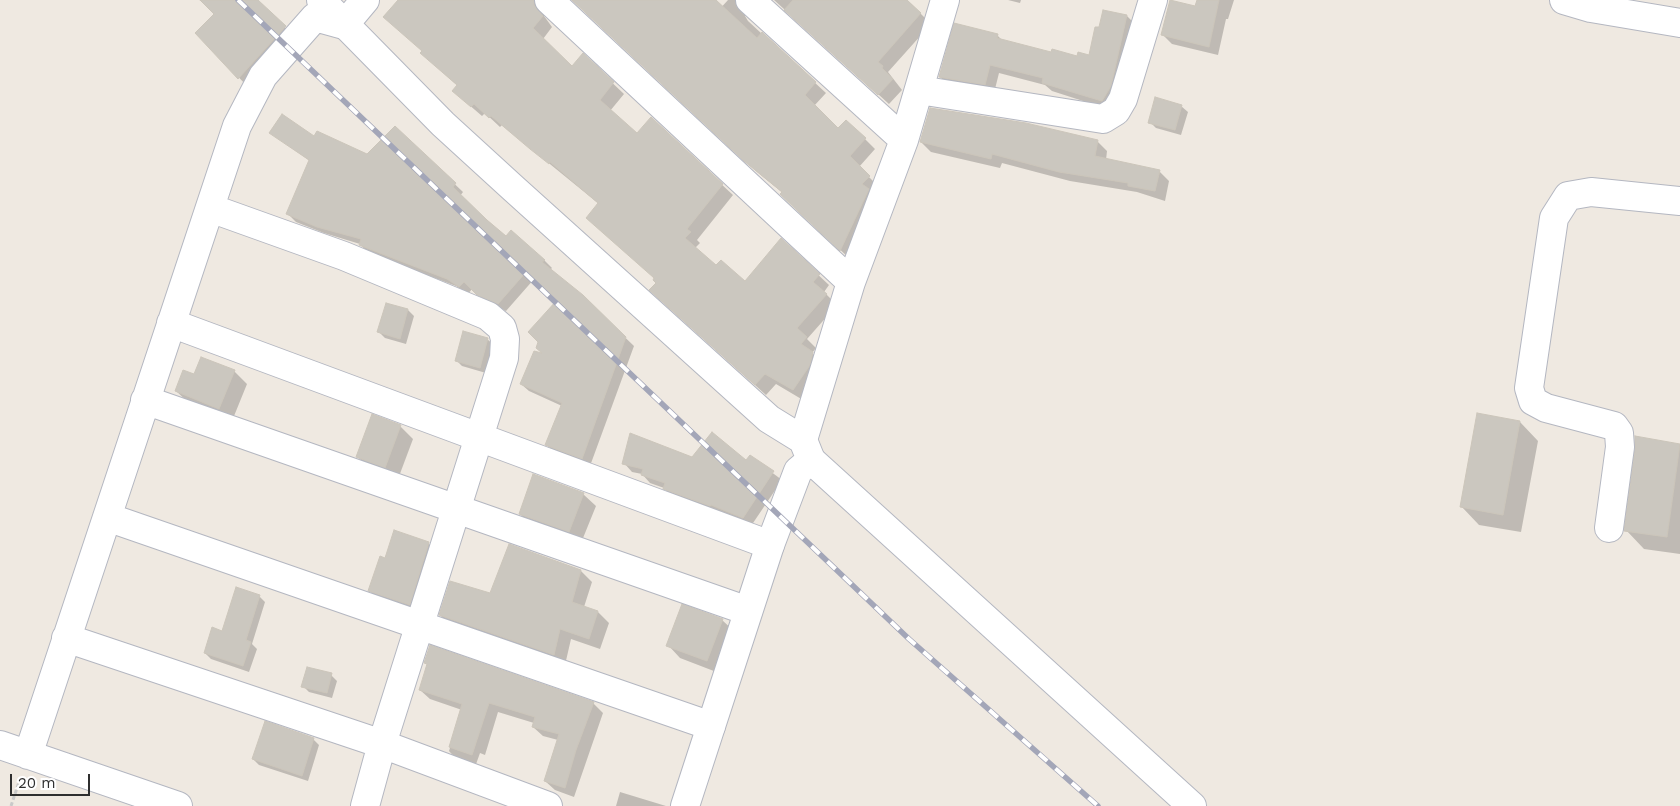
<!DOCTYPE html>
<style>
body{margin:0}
#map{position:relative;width:1680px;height:806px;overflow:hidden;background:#efe9e1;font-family:"Work Sans",sans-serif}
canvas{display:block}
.scale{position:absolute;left:10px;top:774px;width:80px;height:22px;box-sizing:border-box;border:2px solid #2e2e2e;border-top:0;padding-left:6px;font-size:15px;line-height:18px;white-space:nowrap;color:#2e2e2e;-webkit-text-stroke:4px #fff;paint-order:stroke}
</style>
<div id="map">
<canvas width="1680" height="806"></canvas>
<div class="scale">20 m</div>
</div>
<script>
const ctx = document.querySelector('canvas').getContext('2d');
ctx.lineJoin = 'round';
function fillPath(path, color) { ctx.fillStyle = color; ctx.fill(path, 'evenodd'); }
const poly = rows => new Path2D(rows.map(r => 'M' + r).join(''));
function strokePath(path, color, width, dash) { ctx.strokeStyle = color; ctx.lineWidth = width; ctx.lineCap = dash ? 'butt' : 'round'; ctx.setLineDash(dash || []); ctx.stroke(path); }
const shadow = poly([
 [200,0,251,0,275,18,294,36,248,87,197,34,216,14],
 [399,0,548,0,544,7,544,16,552,27,543,39,572,68,583,55,624,94,610,111,637,134,651,119,733,195,697,240,700,243,695,248,716,267,745,282,781,240,829,285,824,292,837,305,807,339,816,348,812,353,823,363,803,400,776,384,766,395,661,300,656,279,599,204,502,125,500,127,485,113,482,116,453,91,458,86,422,53,423,51],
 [573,0,702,0,717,12,728,0,749,0,745,7,745,16,748,21,826,93,814,106,839,130,865,139,875,149,859,167,879,187,851,260,792,204,783,193,756,171],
 [774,0,907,0,931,24,888,72,902,90,889,104],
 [1008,0,1021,0,1020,3],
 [1198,0,1234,0,1228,19,1226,19,1218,55,1172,44,1163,35,1196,8],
 [1127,16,1136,25,1111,110,1052,91,1045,85,999,73,994,93,949,86,940,77,997,35,1003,41,1052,53,1077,58,1090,57],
 [1181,106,1188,112,1181,135,1156,128,1150,122],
 [395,127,463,192,460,196,506,237,544,260,552,268,550,270,582,296,634,346,590,466,555,453,547,445,562,406,529,391,521,384,545,355,558,300,535,278,506,311,487,302,472,289,468,294,456,286,368,253,360,244,324,233,296,222,288,214,310,161,271,133,315,138,368,156],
 [1097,141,1107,151,1106,160,1159,171,1169,181,1165,201,1137,192,1070,181,1002,163,1000,168,931,152,921,142],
 [408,310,414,316,406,344,385,338,379,332],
 [487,339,494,345,486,373,462,366,456,360],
 [234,371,247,384,232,421,189,403,176,391,194,376],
 [1520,422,1538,441,1521,532,1479,525,1461,506],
 [400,426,413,439,398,479,370,469,357,456],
 [1636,438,1680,445,1680,554,1644,549,1626,530,1637,449],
 [750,456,782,480,751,526,672,496,664,488,650,483,642,474,632,472,624,463,747,462],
 [583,494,596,506,581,543,533,527,520,514],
 [395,532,429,544,441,556,422,617,382,603,370,591,386,560],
 [510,546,581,571,592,582,584,607,598,612,609,623,600,649,571,639,565,665,451,626,440,615,491,594],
 [259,596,265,602,252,644,257,649,249,672,211,659,205,653],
 [722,620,735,632,719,673,680,658,668,645],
 [331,675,337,681,332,698,309,692,303,686],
 [420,690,593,703,603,713,574,797,555,790,545,781,558,740,543,736,533,727,534,723,498,712,485,755,480,753,475,767,458,761,449,751,462,710,430,699],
 [313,739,319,745,308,781,259,765,253,759],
 [620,792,666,806,616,806]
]);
const building = poly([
 [200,0,258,0,286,26,238,79,195,33,214,14,200,0],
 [398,0,534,0,534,5,543,16,533,28,572,66,583,53,614,82,600,100,637,133,651,117,723,184,687,229,691,232,685,238,716,265,721,260,745,281,781,238,820,274,813,282,827,294,797,328,807,337,801,344,813,352,810,365,793,390,765,374,755,385,649,290,656,283,653,280,654,278,586,218,598,203,550,162,549,164,530,149,491,116,489,118,474,104,471,107,452,91,457,85,420,53,422,51,383,17,398,0],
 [572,0,716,0,757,38,762,32,816,82,805,95,838,128,846,120,866,138,850,156,870,176,862,184,869,189,840,251,780,194,782,192,744,161,572,0],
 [793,0,907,0,921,13,878,62,883,66,882,68,893,79,878,95,784,10,793,0],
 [1170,0,1195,6,1197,0,1219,0,1209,47,1161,35,1170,0],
 [1103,10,1127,15,1111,86,1102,101,1042,83,1043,78,990,65,985,85,939,77,954,23,998,34,997,38,1051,52,1052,49,1077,56,1078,52,1089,55,1095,27,1099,27,1103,10],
 [1155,97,1182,105,1175,130,1148,123,1155,97],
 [930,108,1026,123,1098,140,1095,156,1160,170,1155,191,1128,186,1128,183,1059,172,992,154,991,159,920,142,930,108],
 [282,114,314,136,317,131,367,154,395,126,456,183,453,187,487,220,506,236,511,230,545,260,542,262,583,295,626,337,582,459,545,445,562,403,520,384,534,351,542,353,536,348,538,342,528,332,557,300,526,272,498,304,477,295,464,282,459,287,447,279,359,245,361,239,317,227,286,214,309,160,269,133,282,114],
 [386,303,408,309,400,339,377,332,386,303],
 [463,331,488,338,480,368,455,361,463,331],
 [201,357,235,370,219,409,175,391,183,370,194,374,201,357],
 [1477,413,1520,421,1503,515,1460,507,1477,413],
 [372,414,401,425,385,468,356,457,372,414],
 [712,432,746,460,750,455,774,471,743,518,711,505,710,506,663,489,665,483,641,475,643,469,622,464,630,433,692,457,712,432],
 [1635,436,1680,444,1667,537,1624,531,1635,449,1635,436],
 [533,474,584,493,569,532,519,514,533,474],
 [394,530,429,542,410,605,368,591,380,556,385,558,394,530],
 [509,544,581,570,572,602,598,611,589,639,560,629,554,655,439,615,450,581,490,593,509,544],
 [236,587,260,595,246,640,251,642,243,666,204,653,212,627,222,631,236,587],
 [682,604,723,619,707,661,666,646,682,604],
 [430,645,594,702,576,750,565,788,544,781,559,734,532,727,535,717,489,703,472,755,449,747,462,704,419,690,427,664,424,663,430,645],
 [307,667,332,673,327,693,301,687,307,667],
 [265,721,314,738,302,776,252,759,265,721]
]);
const path = poly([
 [11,806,20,779]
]);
const minor = poly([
 [549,0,851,282],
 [750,0,904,140],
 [1564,0,1591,8,1680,23],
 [919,90,1103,119,1116,111,1123,99,1153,0],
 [210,208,344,256,488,316,502,328,505,339,504,358,382,744,365,806],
 [171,323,770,545],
 [145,400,748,611],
 [803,440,851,282,904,140,945,0],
 [811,460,1192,806],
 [107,517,711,726],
 [1609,528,1620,447,1619,433,1614,426,1546,408,1533,401,1529,388,1554,218,1568,196,1591,192,1680,201],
 [66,638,382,744,548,806],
 [0,745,178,806],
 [28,755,237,126,263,76,315,17,344,25,365,0]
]);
const tertiary = poly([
 [321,0,443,124,513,188,769,419,803,440,811,460,798,471,770,545,685,806]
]);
const rail = poly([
 [238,0,909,639,1098,806]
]);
fillPath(shadow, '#0003');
fillPath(building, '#cbc7bf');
strokePath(building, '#cbc5ba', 1);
strokePath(minor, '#b4b7c1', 30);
strokePath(tertiary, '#b4b7c1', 30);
strokePath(path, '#c9c9c9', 3, [4, 2.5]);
strokePath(minor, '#fff', 28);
strokePath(tertiary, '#fff', 28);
strokePath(rail, '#a3a6b8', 5.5);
strokePath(rail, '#fff', 4, [11]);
</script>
